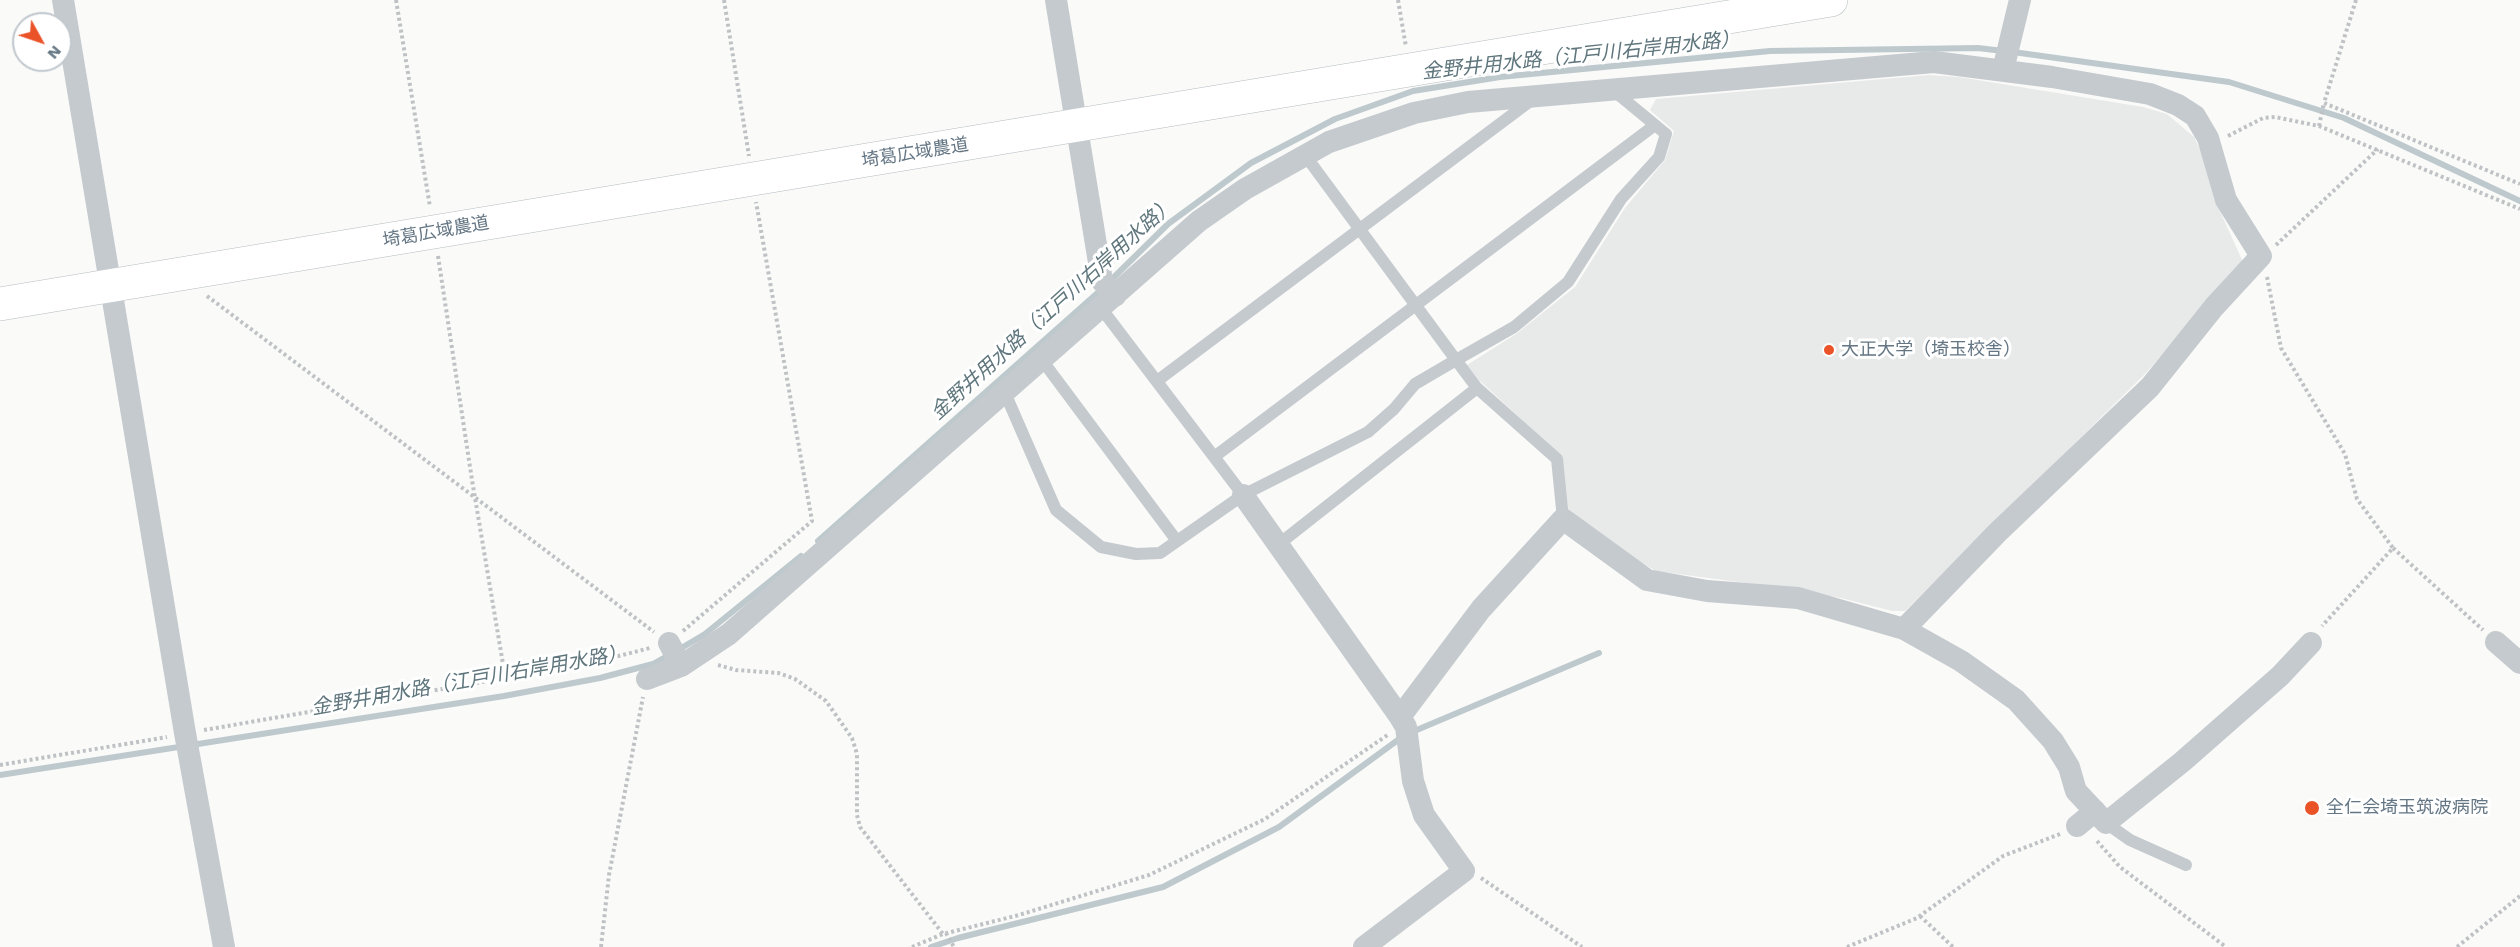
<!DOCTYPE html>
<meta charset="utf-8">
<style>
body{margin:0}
#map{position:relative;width:2520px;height:947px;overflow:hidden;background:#fafaf8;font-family:"Work Sans",sans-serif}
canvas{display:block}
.north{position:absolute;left:12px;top:12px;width:60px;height:60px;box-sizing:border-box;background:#fff;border:2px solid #c1c8ce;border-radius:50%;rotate:130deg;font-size:16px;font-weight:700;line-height:24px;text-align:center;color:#647684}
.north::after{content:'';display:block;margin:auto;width:21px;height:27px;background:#ea5228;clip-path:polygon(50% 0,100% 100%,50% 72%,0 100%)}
</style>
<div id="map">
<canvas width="2520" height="947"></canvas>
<div class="north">N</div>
</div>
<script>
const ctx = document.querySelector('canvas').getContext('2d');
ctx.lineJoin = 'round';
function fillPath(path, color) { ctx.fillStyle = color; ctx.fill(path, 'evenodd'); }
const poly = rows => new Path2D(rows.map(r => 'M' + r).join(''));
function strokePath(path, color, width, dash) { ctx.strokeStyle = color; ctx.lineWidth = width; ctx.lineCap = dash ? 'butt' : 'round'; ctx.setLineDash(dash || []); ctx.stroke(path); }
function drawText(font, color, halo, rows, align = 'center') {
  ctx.font = font + ' "Work Sans","Noto Sans JP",sans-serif'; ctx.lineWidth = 6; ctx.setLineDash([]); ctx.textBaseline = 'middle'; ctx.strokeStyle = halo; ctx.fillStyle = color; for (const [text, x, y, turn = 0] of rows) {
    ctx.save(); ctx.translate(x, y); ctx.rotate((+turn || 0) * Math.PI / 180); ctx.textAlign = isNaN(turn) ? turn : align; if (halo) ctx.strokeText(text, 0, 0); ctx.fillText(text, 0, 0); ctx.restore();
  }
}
const built = poly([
 [1929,75,1959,77,2143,107,2167,114,2194,137,2202,153,2214,198,2243,262,2145,374,1905,611,1892,611,1841,598,1776,587,1656,571,1637,560,1567,508,1562,457,1478,379,1467,365,1516,334,1575,287,1625,208,1665,160,1674,131,1650,110,1656,99]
]);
const stream = poly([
 [2013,52,2229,82,2344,118,2520,201],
 [1109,282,1168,224,1251,163,1335,119,1413,91,1500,77,1770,51,1978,48,2003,51],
 [818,541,1102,289],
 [678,650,705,634,801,556],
 [1412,732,1599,653],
 [0,775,504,696,600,678,653,664,669,655],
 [931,947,958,938,1163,887,1279,827,1402,737]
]);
const path = poly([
 [396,0,430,207],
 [724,0,749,156],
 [1398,0,1406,47],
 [2356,0,2324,103,2520,184],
 [2319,126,2324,103],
 [2228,136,2263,118,2275,117,2319,126,2520,209],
 [2276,245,2378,149],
 [438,256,472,480,505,676],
 [2267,277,2281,348,2345,454,2357,499,2393,548,2322,626],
 [207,296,654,632],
 [2393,548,2483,630],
 [683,631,812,521,756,202],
 [718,665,736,670,778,673,795,679,826,701,852,738,857,754,857,815,860,827,943,934],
 [204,730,587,664,650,648],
 [0,765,167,737],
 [2097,841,2120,867,2226,947],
 [1481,878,1582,947],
 [1920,916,1953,947],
 [946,933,954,947],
 [601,947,609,875,643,697],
 [912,947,943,934,1019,915,1149,875,1265,819,1389,734],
 [1847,947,1917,918,2003,856,2060,834],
 [2457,947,2520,896]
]);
const lane = poly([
 [1101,308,1243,495],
 [1042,360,1177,541],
 [1157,381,1533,99],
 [1005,393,1056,510,1101,547,1136,554,1160,553,1243,495,1368,432,1394,409,1415,384,1456,360,1305,155],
 [1214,457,1655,125],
 [1563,519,1557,459,1477,388,1456,360,1514,327,1568,282,1621,199,1659,157,1666,134,1614,91],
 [1279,544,1477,388],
 [2106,823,2130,840,2186,865]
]);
const street = poly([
 [63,0,185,733,224,947],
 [1056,0,1102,281,1115,296],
 [2003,70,2020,0],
 [1243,495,1400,717,1406,727,1413,781,1424,815,1464,871,1364,947],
 [2496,642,2520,663],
 [669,643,681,666],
 [647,679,681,666,729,634,1199,221,1245,189,1329,142,1414,113,1468,102,1934,62,2052,77,2150,94,2178,105,2195,116,2208,138,2226,200,2261,256,2214,307,2150,387,1998,532,1904,629],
 [1400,717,1481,609,1563,519,1647,580,1707,591,1798,598,1904,629,1961,661,2016,700,2053,741,2069,767,2076,791,2106,823,2182,762,2280,676,2311,643],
 [2077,826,2095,811]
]);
const secondary = poly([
 [0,304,1831,0]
]);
const markers = [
 [1829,350,6,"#ea5228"],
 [2312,808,8,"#ea5228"]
];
const streetNames = [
 ["埼葛広域農道",915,153,-9],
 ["埼葛広域農道",436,232,-10]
];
const poiNames = [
 ["大正大学（埼玉校舎）",1841,350],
 ["全仁会埼玉筑波病院",2326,808]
];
const waterNames = [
 ["金野井用水路（江戸川右岸用水路）",1581,56,-6],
 ["金野井用水路（江戸川右岸用水路）",1053,309,-42],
 ["金野井用水路（江戸川右岸用水路）",469,681,-10]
];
fillPath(built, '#e8e9e9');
strokePath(stream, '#bec9ce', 6);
strokePath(secondary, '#b5bcc1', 34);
strokePath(path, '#bfc2c5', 4, [3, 3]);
strokePath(lane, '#c5cace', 12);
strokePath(street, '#c5cace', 22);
strokePath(secondary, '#fff', 33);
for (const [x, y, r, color] of markers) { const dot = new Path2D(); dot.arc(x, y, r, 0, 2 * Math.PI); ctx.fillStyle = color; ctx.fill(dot); strokePath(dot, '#fff', 2); }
drawText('18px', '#647684', '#fff', streetNames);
drawText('18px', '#647684', '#fff', poiNames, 'left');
drawText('italic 20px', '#5f767d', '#fff', waterNames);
</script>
